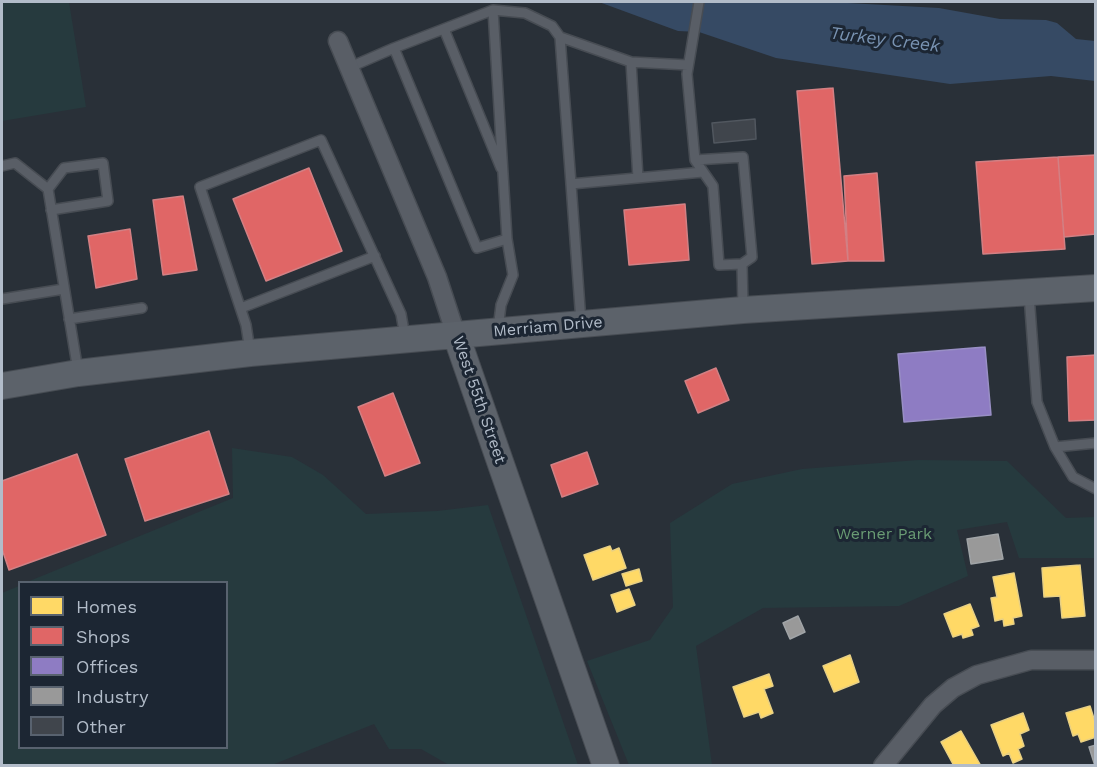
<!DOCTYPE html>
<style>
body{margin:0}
#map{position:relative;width:1097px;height:767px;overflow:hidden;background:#293038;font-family:"Work Sans",sans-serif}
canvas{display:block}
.frame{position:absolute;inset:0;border:3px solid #b2bcc9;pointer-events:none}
.legend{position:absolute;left:18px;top:581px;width:210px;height:168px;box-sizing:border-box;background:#1c2633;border:2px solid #58626f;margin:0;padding:8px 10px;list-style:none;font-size:18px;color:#b2bcc9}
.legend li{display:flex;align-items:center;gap:12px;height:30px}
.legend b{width:30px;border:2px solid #58626f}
</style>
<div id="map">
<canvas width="1097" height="767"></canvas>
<div class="frame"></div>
<ul class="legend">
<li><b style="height:16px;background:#ffd966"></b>Homes</li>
<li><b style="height:16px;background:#e06666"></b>Shops</li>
<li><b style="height:16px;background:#8e7cc3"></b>Offices</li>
<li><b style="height:16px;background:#999"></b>Industry</li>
<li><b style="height:16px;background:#40454c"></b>Other</li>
</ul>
</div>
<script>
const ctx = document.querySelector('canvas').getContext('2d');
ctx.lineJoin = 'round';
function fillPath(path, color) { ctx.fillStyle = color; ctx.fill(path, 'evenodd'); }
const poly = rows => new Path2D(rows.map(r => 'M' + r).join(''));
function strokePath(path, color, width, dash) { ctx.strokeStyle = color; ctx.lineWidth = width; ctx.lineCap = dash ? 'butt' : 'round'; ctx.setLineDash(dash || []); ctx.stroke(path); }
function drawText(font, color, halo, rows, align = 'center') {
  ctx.font = font + ' "Work Sans",sans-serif'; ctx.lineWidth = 6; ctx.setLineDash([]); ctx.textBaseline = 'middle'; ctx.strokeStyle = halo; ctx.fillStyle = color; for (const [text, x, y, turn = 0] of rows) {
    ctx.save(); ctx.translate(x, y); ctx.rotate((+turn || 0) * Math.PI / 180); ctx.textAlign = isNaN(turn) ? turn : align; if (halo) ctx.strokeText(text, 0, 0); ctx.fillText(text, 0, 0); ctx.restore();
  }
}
const green = poly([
 [2,2,69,2,86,107,2,121],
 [232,448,292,457,323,475,366,514,437,511,488,505,578,765,449,765,421,749,389,749,374,724,272,765,2,765,2,593,19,586,20,748,226,748,226,582,27,582,233,498],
 [918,460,1007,461,1066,518,1095,517,1095,558,1019,558,1007,522,957,530,968,576,899,606,763,608,696,646,712,765,629,765,587,661,650,640,673,607,670,523,732,484,802,469]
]);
const water = poly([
 [599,2,830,2,939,8,1000,19,1046,20,1057,23,1076,39,1095,41,1095,81,1051,76,950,84,776,58,699,32,678,31]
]);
const homes = poly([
 [610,546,612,551,619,548,626,568,593,580,584,555,610,546],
 [1080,565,1085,616,1062,618,1060,596,1044,597,1042,568,1080,565],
 [639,569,642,581,626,586,622,574,639,569],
 [1014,573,1022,616,1013,618,1014,624,1004,626,1003,619,995,621,991,598,997,597,993,577,1014,573],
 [629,589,635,605,617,612,611,595,629,589],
 [970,604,979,626,971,629,973,635,963,638,962,634,953,637,944,614,970,604],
 [850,655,859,682,834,692,823,666,850,655],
 [769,674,773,686,764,689,773,713,761,718,759,712,744,717,733,687,769,674],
 [1090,706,1096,725,1096,737,1081,742,1078,734,1073,736,1066,713,1090,706],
 [1023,713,1029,730,1020,734,1024,746,1018,749,1022,759,1013,763,1009,753,1003,756,991,725,1023,713],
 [961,731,981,766,954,766,941,742,961,731]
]);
const shops = poly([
 [833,88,848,261,812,264,797,91,833,88],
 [1096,155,1096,234,1064,237,1058,157,1096,155],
 [1058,157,1065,249,983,254,976,162,1058,157],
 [309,168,342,251,266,281,233,199,309,168],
 [877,173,884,261,848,261,844,176,877,173],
 [183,196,197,270,163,275,153,200,183,196],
 [685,204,689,260,629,265,624,210,685,204],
 [130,229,137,279,96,288,88,236,130,229],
 [1096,355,1096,420,1069,421,1067,357,1096,355],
 [716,368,729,400,698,413,685,381,716,368],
 [393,393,420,463,385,476,358,407,393,393],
 [209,431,229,494,145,521,125,459,209,431],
 [587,452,598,484,562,497,551,465,587,452],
 [77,454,106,535,9,570,2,549,2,481,77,454]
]);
const offices = poly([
 [985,347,991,415,904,422,898,354,985,347]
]);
const industry = poly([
 [998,534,1003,559,971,564,967,539,998,534],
 [798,616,805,632,790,639,783,623,798,616],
 [1096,745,1096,766,1095,766,1089,747,1096,745]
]);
const building = poly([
 [755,119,756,139,714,143,712,123,755,119]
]);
const lane = poly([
 [699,2,687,74,695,160,713,186,719,265,742,264,743,307],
 [493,10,525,13,552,26,560,37],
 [444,29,501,168],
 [348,68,394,48],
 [695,160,743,157,752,257,742,264],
 [2,166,15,163,48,189,78,371],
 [638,178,631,62,688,65],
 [571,184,560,37,631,62],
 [48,189,64,168,103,163,108,201,51,210],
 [1029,295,1037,402,1055,447,1073,477,1096,489],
 [2,299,64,289],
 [241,308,375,256],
 [69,319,142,308],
 [581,322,571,184,703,172],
 [498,329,501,305,513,275,507,239,493,10,394,48,477,248,507,239],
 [250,351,246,325,200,187,321,140,401,314,405,337],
 [1055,447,1096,443]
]);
const street = poly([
 [338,41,437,277,456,335],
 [883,766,933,705,953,688,977,675,1031,660,1096,660]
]);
const secondary = poly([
 [456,335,606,766],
 [2,386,78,373,250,353,433,337,743,310,1096,288]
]);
const streetNames = [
 ["Merriam Drive",548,327,-5],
 ["West 55th Street",479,400,71]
];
const parkNames = [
 ["Werner Park",884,534]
];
const waterNames = [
 ["Turkey Creek",885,40,7]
];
fillPath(green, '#263a3e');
fillPath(water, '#364a64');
fillPath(homes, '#ffd966');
strokePath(homes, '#e8d084', 1.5);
fillPath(shops, '#e06666');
strokePath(shops, '#d28084', 1.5);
fillPath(offices, '#8e7cc3');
strokePath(offices, '#998fc5', 1.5);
fillPath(industry, '#999');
strokePath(industry, '#a0a4a7', 1.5);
fillPath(building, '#40454c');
strokePath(building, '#51575f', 1.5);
strokePath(lane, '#474c53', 12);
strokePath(street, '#474c53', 21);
strokePath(secondary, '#474c53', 28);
strokePath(lane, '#595e66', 9);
strokePath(street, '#595e66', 18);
strokePath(secondary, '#5c626a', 26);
drawText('16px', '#b2bcc9', '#1c2633', streetNames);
drawText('16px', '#699b73', '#1c2633', parkNames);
drawText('italic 18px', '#7993b2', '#1c2633', waterNames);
</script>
